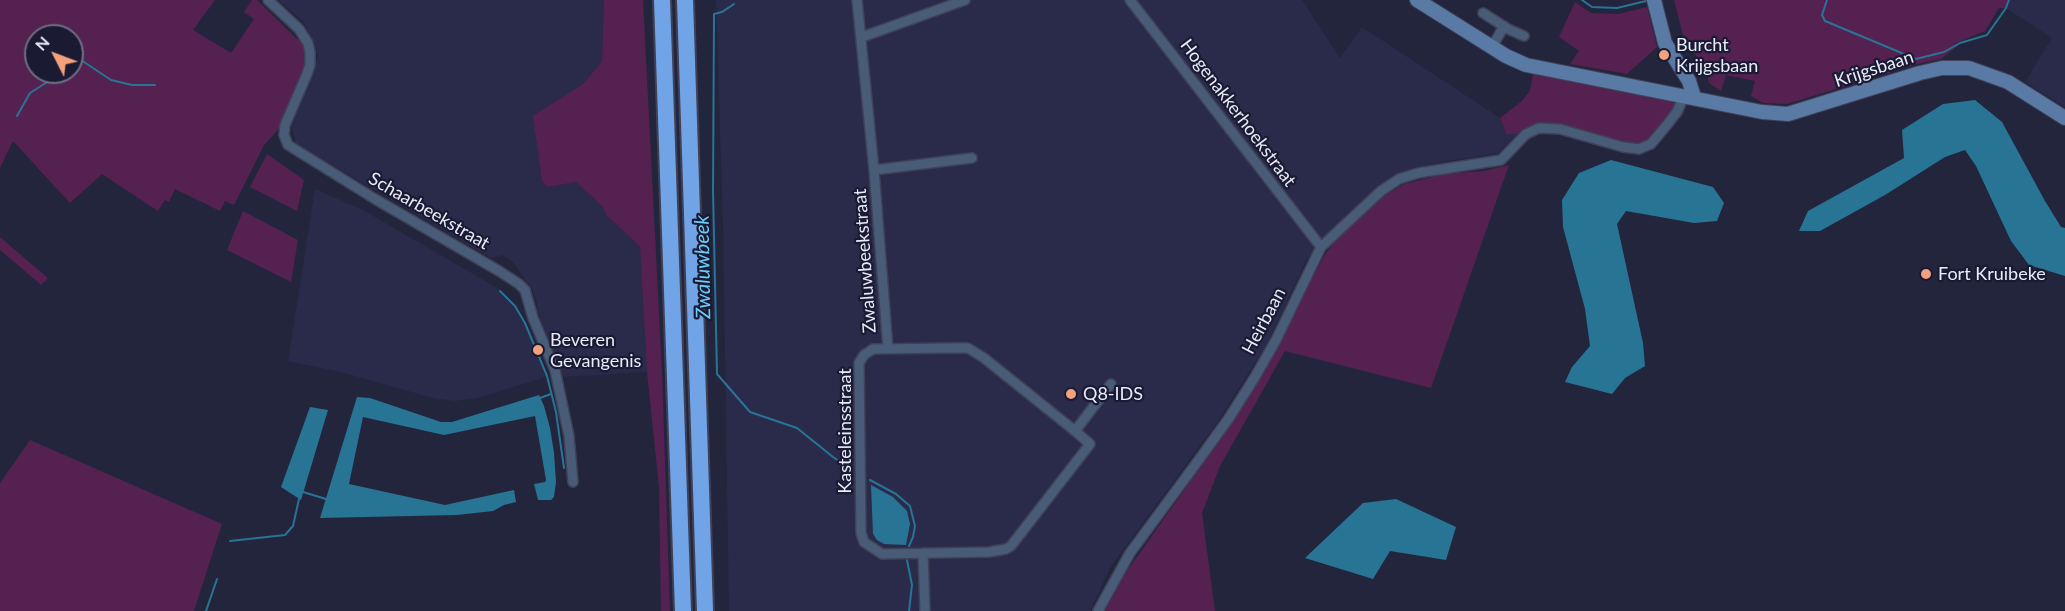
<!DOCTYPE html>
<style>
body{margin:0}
#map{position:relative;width:2065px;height:611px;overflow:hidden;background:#23253d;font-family:Lato,sans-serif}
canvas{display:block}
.north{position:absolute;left:24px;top:24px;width:60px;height:60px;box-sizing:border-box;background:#1a1b33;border:2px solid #6d6e83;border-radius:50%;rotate:312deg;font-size:16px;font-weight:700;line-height:24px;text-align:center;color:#e9ebfb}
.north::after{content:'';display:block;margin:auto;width:21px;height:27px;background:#f1a17c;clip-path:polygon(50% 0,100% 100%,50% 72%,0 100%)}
</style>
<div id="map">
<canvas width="2065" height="611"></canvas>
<div class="north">N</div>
</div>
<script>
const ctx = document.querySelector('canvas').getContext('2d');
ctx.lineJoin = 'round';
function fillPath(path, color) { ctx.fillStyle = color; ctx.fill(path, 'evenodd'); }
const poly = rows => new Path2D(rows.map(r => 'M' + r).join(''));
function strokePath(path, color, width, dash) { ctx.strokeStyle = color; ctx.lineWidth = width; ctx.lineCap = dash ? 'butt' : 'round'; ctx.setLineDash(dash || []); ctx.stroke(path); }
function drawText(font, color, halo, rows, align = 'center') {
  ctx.font = font + ' Lato,sans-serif'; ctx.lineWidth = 4.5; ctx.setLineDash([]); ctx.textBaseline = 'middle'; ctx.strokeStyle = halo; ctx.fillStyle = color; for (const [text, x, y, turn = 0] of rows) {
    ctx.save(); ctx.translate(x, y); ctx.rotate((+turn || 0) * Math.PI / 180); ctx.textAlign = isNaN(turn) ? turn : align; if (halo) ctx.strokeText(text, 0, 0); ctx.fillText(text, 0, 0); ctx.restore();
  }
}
const built = poly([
 [278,0,604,0,602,61,583,84,533,117,548,187,576,182,602,206,606,215,640,245,647,372,561,377,538,312,536,297,532,289,512,261,502,255,491,258,296,144,291,124,318,56,303,21],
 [716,0,1302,0,1340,58,1362,27,1500,118,1506,134,1517,134,1498,153,1447,161,1412,168,1389,180,1329,234,1307,259,1267,344,1216,424,1111,566,1090,611,729,611,723,227],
 [2010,0,2065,0,2065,107,2025,82,2052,38,2006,8],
 [315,189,363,210,499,289,499,291,515,307,525,324,546,377,477,398,455,401,433,398,341,372,288,361]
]);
const green = poly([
 [0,0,215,0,193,30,231,53,254,19,244,12,252,0,257,0,297,39,303,41,306,66,284,113,279,129,264,145,234,205,225,201,220,211,175,189,169,202,165,200,158,211,102,174,70,203,13,141,0,168],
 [36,36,72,36,72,72,36,72],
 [604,0,643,0,662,372,670,611,661,611,659,487,647,372,640,246,606,215,602,206,576,182,548,187,542,181,533,116,583,84,602,61],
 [1674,0,2009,0,2006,8,1999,8,1985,31,1953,44,1960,44,1941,59,1917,64,1787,104,1763,103,1751,96,1755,81,1726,75,1721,91,1709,83,1707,73,1683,35],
 [1575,2,1591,13,1618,14,1647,7,1657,47,1627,74,1570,64,1579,51,1559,37],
 [1533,74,1664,99,1674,103,1675,106,1654,134,1646,142,1638,145,1559,124,1537,124,1525,128,1517,134,1506,134,1500,118,1522,101,1530,91],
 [267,154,304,180,297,211,250,187],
 [1509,165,1431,388,1285,351,1220,466,1202,513,1215,611,1105,611,1127,571,1226,431,1277,346,1324,256,1336,240,1381,198,1404,184,1445,174,1484,171],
 [243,211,298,240,291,282,227,250],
 [0,237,48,278,41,285,0,250],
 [30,440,222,524,194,611,0,611,0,483]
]);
const water = poly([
 [1975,100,2002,122,2045,201,2061,227,2065,228,2065,276,2029,265,2011,241,1976,166,1965,150,1945,157,1885,195,1820,231,1799,231,1808,211,1904,158,1902,130,1943,104],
 [1611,160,1713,187,1724,203,1717,221,1694,223,1626,211,1617,224,1643,343,1645,366,1625,378,1612,394,1565,382,1572,367,1590,346,1585,309,1563,227,1562,200,1579,173],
 [539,395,544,406,550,428,554,453,556,482,554,497,551,500,538,500,534,484,545,482,546,480,535,416,444,435,363,417,349,484,445,505,514,490,516,502,504,505,493,511,457,515,320,518,357,397,370,398,441,422,452,422],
 [310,407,328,410,301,500,281,487],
 [871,485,893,497,907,511,910,524,906,545,884,544,877,540,873,534],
 [1396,499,1456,527,1446,560,1390,551,1373,579,1305,558,1363,503]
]);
const stream = poly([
 [1582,0,1592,7,1617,8,1646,1],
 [1827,0,1822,15,1825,21,1916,59,1944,52,1960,43,1987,35,2006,8,2009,0],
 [734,4,722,12,714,14,714,17,713,191,717,374,750,412,797,428,833,457,851,469],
 [72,66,81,60,111,80,132,85,155,85],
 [17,116,30,93,63,72],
 [500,291,515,306,525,323,547,376,556,412,564,468],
 [540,398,551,394],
 [870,480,896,494,910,506,915,526,913,537,909,546],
 [303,492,326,499],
 [230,541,285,535,293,526,299,499],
 [907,560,912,585,909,611],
 [206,611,217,579]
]);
const street = poly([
 [268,0,299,29,308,43,310,52,310,65,307,74,285,125,284,135,288,145,375,199,499,271,519,284,525,290,533,318,555,370,569,436,573,482],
 [857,0,874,170,888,349],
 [1130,0,1321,247],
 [1483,13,1508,29,1524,36],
 [862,37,965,0],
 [1492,47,1504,26],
 [874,170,972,158],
 [953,348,968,348,984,358,1075,431,1090,444,1011,546,1006,549,989,552,882,554,864,542,861,533,859,363,864,355,873,349,953,348],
 [1075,431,1111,384],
 [923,553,925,611],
 [1098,611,1130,553,1198,461,1229,418,1255,377,1276,340,1321,247,1381,191,1399,179,1418,173,1501,160,1526,134,1539,128,1560,129,1623,147,1639,149,1651,144,1666,126,1677,112,1684,96]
]);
const secondary = poly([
 [1417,0,1506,56,1526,65,1762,112,1788,114,1920,73,1942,68,1969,68,2008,82,2065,118],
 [1654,0,1665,43,1689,81,1694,97]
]);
const highway = poly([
 [662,0,683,611],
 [685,0,705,611]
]);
const markers = [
 [1664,55,6,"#f1a17c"],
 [1926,274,6,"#f1a17c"],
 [538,350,6,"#f1a17c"],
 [1071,394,6,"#f1a17c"]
];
const poiNames = [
 ["Burcht",1676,45],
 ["Krijgsbaan",1676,66],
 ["Fort Kruibeke",1938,274],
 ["Beveren",550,340],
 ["Gevangenis",550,361],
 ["Q8-IDS",1083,394]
];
const streetNames = [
 ["Krijgsbaan",1874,69,-18],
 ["Hogenakkerhoekstraat",1238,113,53],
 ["Schaarbeekstraat",429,211,30],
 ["Zwaluwbeekstraat",865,261,-94],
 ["Heirbaan",1264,321,-62],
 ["Kasteleinsstraat",845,431,-90]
];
const waterNames = [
 ["Zwaluwbeek",703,267,-91]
];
fillPath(built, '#2a2b4a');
fillPath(green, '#552151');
fillPath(water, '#287495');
strokePath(stream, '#287495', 2);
strokePath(street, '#3f4158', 12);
strokePath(secondary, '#3f4158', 16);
strokePath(highway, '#3f4158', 20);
strokePath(street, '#485c77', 9);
strokePath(secondary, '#597aa4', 14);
strokePath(highway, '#71a4e6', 16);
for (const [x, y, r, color] of markers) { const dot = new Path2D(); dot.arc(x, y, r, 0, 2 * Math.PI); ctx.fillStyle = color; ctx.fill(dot); strokePath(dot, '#1a1b33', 2); }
drawText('18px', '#e9ebfb', '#1a1b33', poiNames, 'left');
drawText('18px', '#e9ebfb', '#1a1b33', streetNames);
drawText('italic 20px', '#6acdfa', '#1a1b33', waterNames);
</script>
